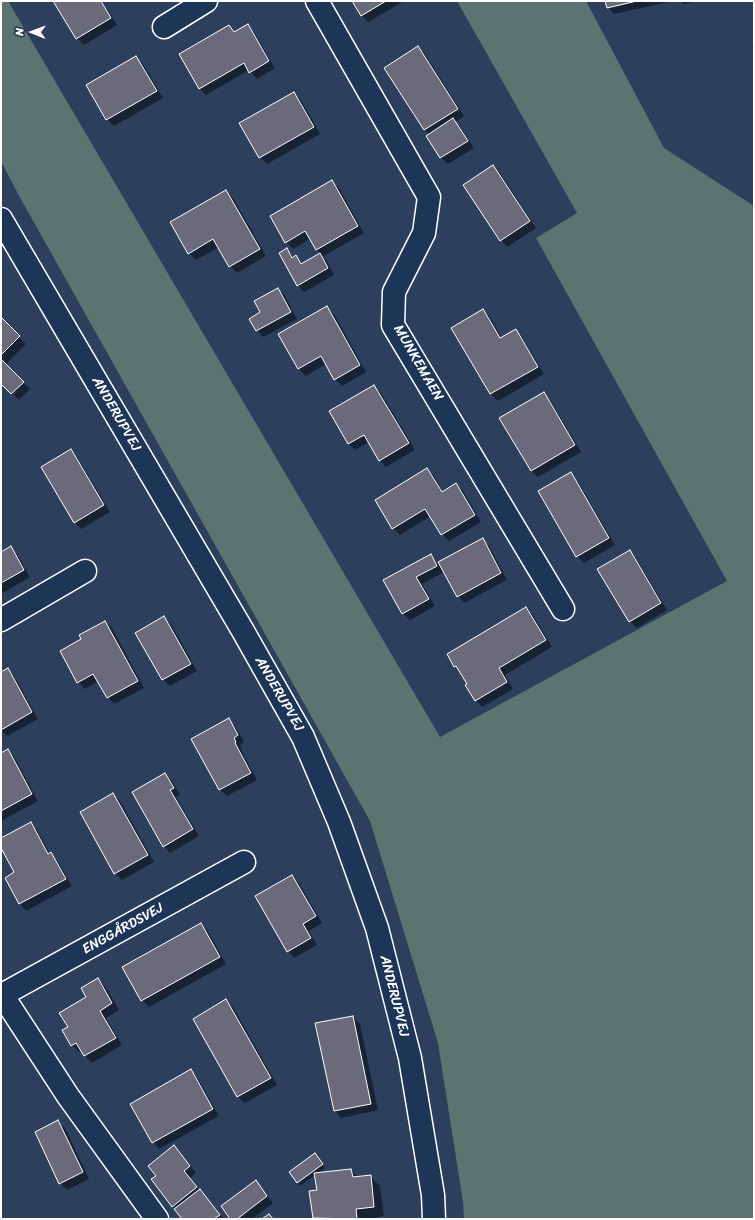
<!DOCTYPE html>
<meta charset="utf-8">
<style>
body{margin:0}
#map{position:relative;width:755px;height:1220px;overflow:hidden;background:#2c405e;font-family:Sriracha,sans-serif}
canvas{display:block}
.frame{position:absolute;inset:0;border:2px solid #fff;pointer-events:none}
.north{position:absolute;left:12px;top:12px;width:40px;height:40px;-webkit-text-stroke:3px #1d3557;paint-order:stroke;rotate:271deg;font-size:11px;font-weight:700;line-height:16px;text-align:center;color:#fff}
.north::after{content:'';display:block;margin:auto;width:14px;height:18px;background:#fff;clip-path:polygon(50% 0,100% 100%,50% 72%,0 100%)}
</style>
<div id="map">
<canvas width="755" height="1220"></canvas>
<div class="frame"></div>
<div class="north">N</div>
</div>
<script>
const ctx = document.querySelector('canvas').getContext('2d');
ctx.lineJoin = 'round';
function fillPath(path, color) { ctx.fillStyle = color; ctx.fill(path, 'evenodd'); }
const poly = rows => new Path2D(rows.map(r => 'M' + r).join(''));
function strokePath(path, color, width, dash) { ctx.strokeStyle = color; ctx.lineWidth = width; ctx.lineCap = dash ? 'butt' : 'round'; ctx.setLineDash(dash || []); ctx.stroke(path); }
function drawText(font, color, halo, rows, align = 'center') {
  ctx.font = font + ' Sriracha,sans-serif'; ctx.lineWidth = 3; ctx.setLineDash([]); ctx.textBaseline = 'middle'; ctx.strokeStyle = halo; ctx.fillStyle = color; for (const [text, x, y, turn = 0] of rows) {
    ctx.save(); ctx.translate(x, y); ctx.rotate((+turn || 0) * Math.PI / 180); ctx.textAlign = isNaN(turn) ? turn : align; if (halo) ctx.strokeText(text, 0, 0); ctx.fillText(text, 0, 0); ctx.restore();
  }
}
const green = poly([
 [1,1,8,1,440,737,727,581,536,238,577,213,457,1,586,1,664,148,754,206,754,1219,464,1219,463,1202,438,1043,370,821,18,194,1,161]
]);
const shadow = poly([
 [54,1,102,1,117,25,84,45,77,38],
 [353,1,404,1,368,22,361,15],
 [606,1,673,1,614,14,608,7],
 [681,1,697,1,684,4],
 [247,25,254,32,275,68,257,79,249,70,206,95,199,88,229,26,235,32],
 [752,46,754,46,754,54],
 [418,48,425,54,464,116,455,122,459,126,474,148,448,164,441,158,428,136,430,135,425,130,386,68],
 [136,57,143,64,163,98,114,126,107,119,88,85],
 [294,93,301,100,320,134,267,164,260,157,241,123],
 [493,166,500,173,536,228,507,247,501,240],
 [332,182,339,188,364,233,322,257,327,261,334,275,304,292,297,285,287,250,294,258,296,256,303,264,321,254,316,249,310,239,293,249,286,242],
 [226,191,233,198,266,256,237,273,230,266,219,247,196,260,189,253],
 [278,289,285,296,297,319,263,337,257,330,262,313],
 [327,308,334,314,366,372,342,386,335,379,326,364,306,376,299,369,280,335],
 [483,310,490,317,502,338,516,330,522,337,544,374,498,401,491,394,452,328],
 [1,319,26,344,5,365,30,389,19,400,1,382],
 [374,386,381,393,415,450,386,467,380,460,369,442,355,450,348,443],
 [543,394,550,400,581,452,538,477,531,471],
 [71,451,77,457,110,512,81,529,74,522],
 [427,469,434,476,443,492,456,484,463,491,481,522,449,541,442,534,431,516,400,535,393,528],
 [570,473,577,480,615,545,584,563,577,556,540,492],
 [483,540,489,546,507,580,464,603,458,596,444,572,422,584,435,606,410,620,403,614,385,581,430,555,438,564],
 [11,548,17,554,30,577,1,594,1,553],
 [630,551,636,558,667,610,637,628,630,621],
 [526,608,533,615,552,647,505,675,513,689,482,707,476,700,462,673,455,666],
 [164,618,171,624,197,671,170,686,163,679],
 [105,622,112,628,144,688,114,704,108,697,99,681,85,689,78,682,83,640],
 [8,669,14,676,38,719,7,736,1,730,1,673],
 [228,719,235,726,244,742,240,745,242,749,241,750,257,780,227,796,220,790,192,740],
 [8,751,14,757,38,801,1,821,1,754],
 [165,775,172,781,180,795,176,797,199,836,170,853,164,846],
 [113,794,120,801,154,862,122,880,115,873],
 [31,823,37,830,50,854,57,860,72,886,26,911,20,904,6,878,16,873,1,846,1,839],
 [292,876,299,883,322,923,309,931,317,945,294,958,288,951],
 [201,924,208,931,226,964,149,1007,142,1000],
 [98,979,105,986,119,1010,106,1018,122,1045,92,1063,85,1056,82,1050,79,1052,72,1045,69,1028],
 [226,1001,233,1007,277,1085,245,1103,238,1097,194,1019],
 [353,1017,360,1024,378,1110,341,1118,335,1111],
 [191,1070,197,1077,219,1116,159,1149,153,1142],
 [58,1122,65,1128,89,1179,67,1190,60,1183],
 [174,1146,196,1173,190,1178,224,1219,183,1219,173,1206,157,1176],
 [318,1158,325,1168,317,1174,351,1170,359,1178,370,1176,380,1186,384,1216,366,1219,315,1219,313,1218,318,1191,315,1175,300,1186,297,1183],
 [256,1181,273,1203,252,1219,232,1219]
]);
const building = poly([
 [53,1,101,1,111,18,76,39,53,1],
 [352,1,386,1,361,16,352,1],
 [605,1,637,1,607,8,605,1],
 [248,24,269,61,249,73,244,63,199,89,179,54,229,25,234,32,248,24],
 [418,46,458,109,424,130,384,68,418,46],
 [136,56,157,91,106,120,86,85,136,56],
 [294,92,314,127,259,158,239,123,294,92],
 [453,118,468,141,440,158,426,136,453,118],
 [493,165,530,221,500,241,463,185,493,165],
 [332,180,358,226,316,250,305,231,285,243,270,216,332,180],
 [226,190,260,249,229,267,213,239,188,254,170,222,226,190],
 [287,248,292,258,296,255,301,264,320,253,328,268,297,286,279,253,287,248],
 [278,288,291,312,256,331,249,319,260,312,254,301,278,288],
 [327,306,360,365,334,380,321,356,298,369,278,334,327,306],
 [483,309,500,338,516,329,538,367,490,394,451,328,483,309],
 [1,317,20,336,1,355,1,317],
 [1,359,24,382,11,394,1,384,1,359],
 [374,385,409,443,379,461,364,435,348,444,329,411,374,385],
 [544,392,575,445,531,471,499,418,544,392],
 [71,449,104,505,74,523,41,467,71,449],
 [427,468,442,492,456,483,475,515,441,535,425,509,392,529,375,500,427,468],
 [571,472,609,538,576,557,538,491,571,472],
 [483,538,501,573,457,597,438,562,483,538],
 [11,546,24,570,1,583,1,552,11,546],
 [630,550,661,603,629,622,597,569,630,550],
 [431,554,437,566,416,577,429,599,402,614,383,580,431,554],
 [526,607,546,640,499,668,507,682,475,701,465,685,467,684,456,666,454,667,447,654,526,607],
 [164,616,191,664,162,680,135,633,164,616],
 [105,621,138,681,107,698,93,674,77,683,60,651,81,639,79,635,105,621],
 [8,668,32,712,1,730,1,672,8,668],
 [229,718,238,735,234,738,236,742,235,743,251,773,219,790,191,739,229,718],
 [8,749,32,794,1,811,1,753,8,749],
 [165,773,174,788,170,790,193,829,163,847,132,792,165,773],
 [113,793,148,855,114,874,80,812,113,793],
 [31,822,48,854,51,852,66,879,19,904,5,878,14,872,1,848,1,838,31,822],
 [292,875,316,916,303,924,311,938,287,952,255,896,292,875],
 [201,923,220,957,141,1001,122,967,201,923],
 [98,978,112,1003,100,1011,116,1038,84,1056,76,1043,71,1046,62,1030,68,1027,59,1013,86,997,81,988,98,978],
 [226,999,271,1078,237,1097,193,1019,226,999],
 [353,1016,371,1104,334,1111,315,1023,353,1016],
 [191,1069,213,1109,152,1143,130,1104,191,1069],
 [58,1120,83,1172,59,1184,35,1132,58,1120],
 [174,1145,190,1166,184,1171,197,1187,172,1207,151,1179,156,1176,148,1166,174,1145],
 [315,1153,323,1164,297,1183,289,1172,315,1153],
 [351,1169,353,1177,371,1175,374,1207,356,1209,357,1219,313,1218,309,1191,317,1190,314,1173,351,1169],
 [256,1180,267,1196,237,1219,230,1219,221,1206,256,1180],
 [200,1189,220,1215,214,1219,182,1219,174,1209,200,1189],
 [269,1214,273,1219,262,1219,269,1214]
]);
const minor = poly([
 [317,1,429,197,424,233,394,292,393,325,563,609],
 [164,27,206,1],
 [1,219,243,631,303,737,339,822,377,928,410,1058,433,1195,434,1219],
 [1,620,85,571],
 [1,993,68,1096,157,1219],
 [2,995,244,862]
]);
const streetNames = [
 ["MUNKEMAEN",418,363,60],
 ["ANDERUPVEJ",116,414,60],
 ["ANDERUPVEJ",279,694,60],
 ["ENGGÅRDSVEJ",123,929,-29],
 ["ANDERUPVEJ",394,996,76]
];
fillPath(green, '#5b7470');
fillPath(shadow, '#0007');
fillPath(building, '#6a6a7a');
strokePath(building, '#fff', 1);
strokePath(minor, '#fff', 25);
strokePath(minor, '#1d3557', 22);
drawText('14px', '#fff', '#1d3557', streetNames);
</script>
